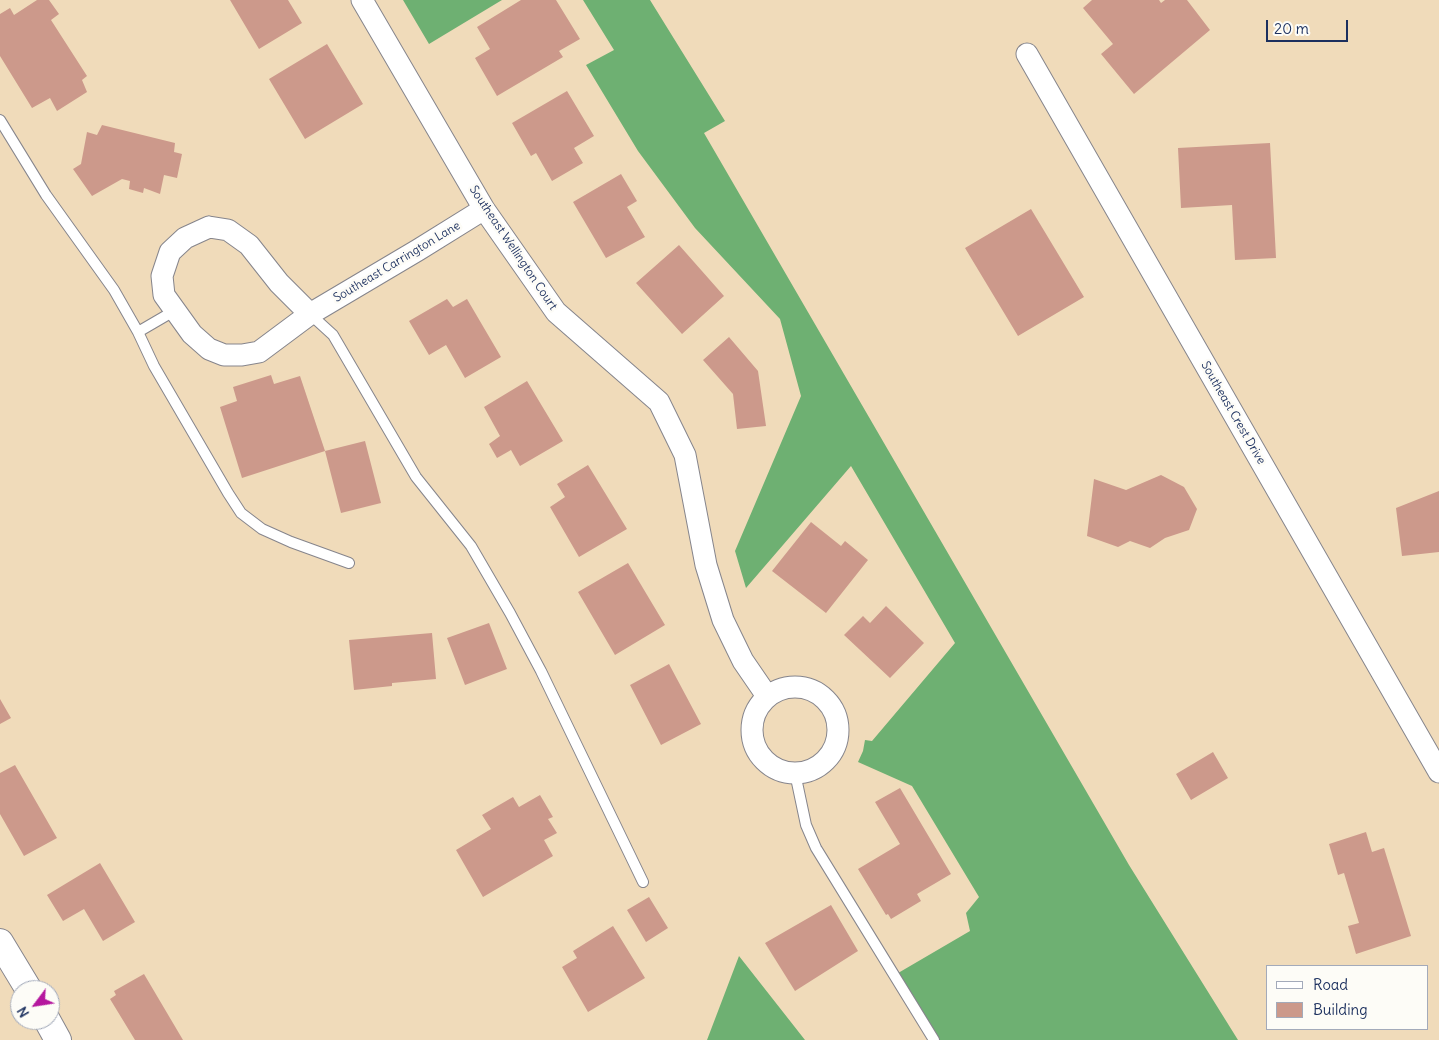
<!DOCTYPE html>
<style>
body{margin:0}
#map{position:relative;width:1439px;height:1040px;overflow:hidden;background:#f0dbba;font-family:Delius,sans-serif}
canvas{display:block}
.legend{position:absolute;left:1266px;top:965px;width:162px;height:65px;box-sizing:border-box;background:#fdfcf7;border:1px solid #a3aaba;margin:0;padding:6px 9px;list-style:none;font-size:15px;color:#1b2f5e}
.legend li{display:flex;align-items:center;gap:10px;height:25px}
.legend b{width:25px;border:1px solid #a3aaba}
.north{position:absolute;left:10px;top:980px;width:50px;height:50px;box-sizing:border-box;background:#fdfcf7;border:1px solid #a3aaba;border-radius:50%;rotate:239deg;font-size:14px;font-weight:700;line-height:20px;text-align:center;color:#1b2f5e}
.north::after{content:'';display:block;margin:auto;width:18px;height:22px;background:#b5179e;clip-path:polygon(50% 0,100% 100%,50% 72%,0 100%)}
.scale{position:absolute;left:1266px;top:20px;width:82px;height:22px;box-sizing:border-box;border:2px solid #1b2f5e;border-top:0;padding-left:6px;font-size:15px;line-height:18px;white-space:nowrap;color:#1b2f5e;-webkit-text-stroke:4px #fdfcf7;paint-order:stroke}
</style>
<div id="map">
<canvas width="1439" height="1040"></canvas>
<ul class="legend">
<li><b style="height:6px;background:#fff"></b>Road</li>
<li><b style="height:14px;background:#cc998b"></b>Building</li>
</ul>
<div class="north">N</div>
<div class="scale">20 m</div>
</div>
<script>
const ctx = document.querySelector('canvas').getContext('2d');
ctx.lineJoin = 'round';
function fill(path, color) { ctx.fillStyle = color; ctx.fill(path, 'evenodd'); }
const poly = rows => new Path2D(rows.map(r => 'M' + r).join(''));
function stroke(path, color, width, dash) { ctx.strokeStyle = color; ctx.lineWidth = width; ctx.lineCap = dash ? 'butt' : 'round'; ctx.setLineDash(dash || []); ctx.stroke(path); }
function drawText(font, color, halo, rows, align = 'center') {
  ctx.font = font + ' Delius,sans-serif'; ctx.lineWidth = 5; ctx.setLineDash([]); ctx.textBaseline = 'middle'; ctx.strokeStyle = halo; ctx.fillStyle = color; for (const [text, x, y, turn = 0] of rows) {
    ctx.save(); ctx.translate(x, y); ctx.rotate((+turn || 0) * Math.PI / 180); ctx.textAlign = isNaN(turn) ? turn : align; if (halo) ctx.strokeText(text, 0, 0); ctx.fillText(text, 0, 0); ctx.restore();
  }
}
const forest = poly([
 [403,0,502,0,429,44],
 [583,0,650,0,725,121,704,133,1129,865,1238,1040,936,1040,893,976,970,931,966,913,979,897,912,786,858,762,863,751,865,740,872,741,955,643,851,466,746,588,735,551,801,396,780,319,695,228,638,151,586,65,614,50],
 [739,956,805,1040,707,1040]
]);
const building = poly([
 [37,0,49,0,59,14,51,20,87,76,82,80,87,92,57,111,50,98,32,108,0,56,0,14,10,8,14,15],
 [230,0,288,0,302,23,259,49],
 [521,0,556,0,580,39,559,51,563,57,497,96,475,58,490,49,477,27],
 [1092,0,1159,0,1161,3,1165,0,1187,0,1210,30,1134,94,1101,54,1113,44,1083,8],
 [327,44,363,104,305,139,269,79],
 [567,91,594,136,574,148,583,163,552,181,536,153,531,156,512,123],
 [102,125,175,143,174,152,182,154,177,178,164,175,160,194,144,188,143,193,129,189,130,181,122,179,92,196,73,169,81,164,87,132,97,135],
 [1270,143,1276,258,1235,260,1232,205,1181,208,1178,148],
 [621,174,637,201,627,207,645,237,606,258,573,202],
 [1031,209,1084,297,1018,336,965,248],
 [679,245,724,296,682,334,636,283],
 [447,299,453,307,467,299,501,357,465,378,446,345,429,355,409,321],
 [729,337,758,371,766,426,737,429,733,394,703,360],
 [271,375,274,384,300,376,325,451,242,478,220,407,237,401,233,387],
 [527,381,563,441,520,466,511,450,497,458,489,444,500,436,484,407],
 [365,441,381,503,341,513,325,451],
 [588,465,627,529,579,557,550,507,565,497,557,484],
 [1161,475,1184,487,1197,509,1189,530,1165,538,1150,548,1130,541,1118,547,1087,536,1094,479,1126,490],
 [1439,491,1439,552,1402,556,1396,508],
 [811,522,841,546,845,541,868,560,826,613,772,571],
 [628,563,665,625,615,655,578,592],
 [886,606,924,643,890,678,844,635,863,616,870,623],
 [489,623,507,669,465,685,447,638],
 [432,633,436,679,392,683,392,686,354,690,349,640],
 [669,664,701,724,661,745,630,685],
 [0,699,11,718,0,724],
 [1213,752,1228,778,1191,800,1176,774],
 [15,765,57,838,24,856,0,814,0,773],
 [900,788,951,874,917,894,921,901,891,919,888,914,886,915,858,869,900,844,875,802],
 [540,795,553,817,548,819,557,833,544,840,553,856,483,897,456,850,491,829,482,815,513,797,519,807],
 [1366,832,1372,852,1384,848,1411,936,1356,954,1348,926,1359,923,1344,873,1338,875,1329,844],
 [100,863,135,922,103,941,84,909,63,921,47,895],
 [649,897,668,928,646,942,627,910],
 [831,905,858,951,795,991,765,943],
 [613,926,645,978,588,1012,562,967,577,958,573,951],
 [144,974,183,1040,135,1040,110,999,116,995,114,991]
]);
const service = poly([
 [0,120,46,195,114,290,138,332],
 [174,311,138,332,154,366,228,493,241,513,262,529,291,542,349,563],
 [310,314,333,335,416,477,471,546,510,613,541,671,643,882],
 [795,773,806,825,816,848,934,1040]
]);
const minor = poly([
 [362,0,484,209,556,312,659,402,685,455,706,565,723,620,743,661,767,696],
 [1027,54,1439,772],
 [209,227,228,230,249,245,279,283,310,314,259,352,242,355,224,355,209,349,192,334,164,295,162,276,170,252,185,238,209,227],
 [310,314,418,250,484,209],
 '752 730a43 43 0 1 1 86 0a43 43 0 1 1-86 0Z'
]);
const tertiary = poly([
 [0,942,29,990],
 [47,1020,58,1040]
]);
const streetNames = [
 ["Southeast Wellington Court",513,248,56],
 ["Southeast Carrington Lane",397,262,-31],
 ["Southeast Crest Drive",1233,413,60]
];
fill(forest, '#6eb072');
fill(building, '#cc998b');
stroke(service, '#86858c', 12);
stroke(minor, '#86858c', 23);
stroke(tertiary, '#86858c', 28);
stroke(service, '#fff', 10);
stroke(minor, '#fff', 21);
stroke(tertiary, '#fff', 26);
drawText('12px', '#1b2f5e', '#fdfcf7', streetNames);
</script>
